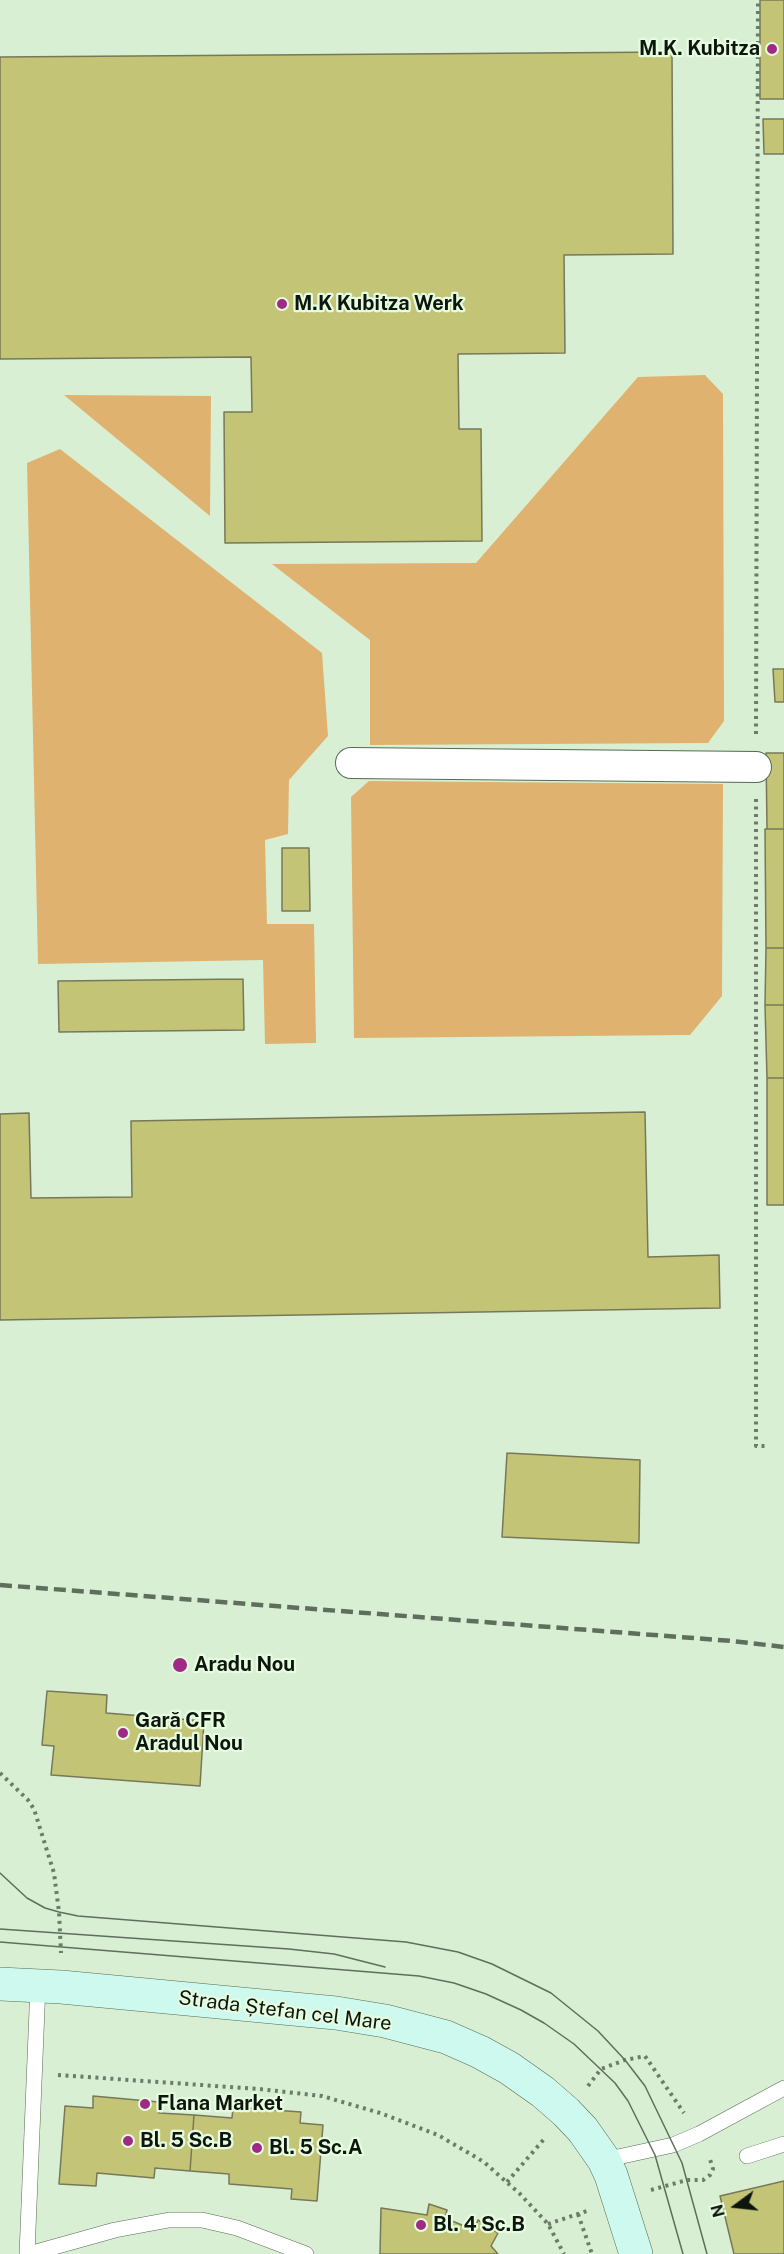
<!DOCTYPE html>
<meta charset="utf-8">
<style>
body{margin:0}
#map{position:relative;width:784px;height:2254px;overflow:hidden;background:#d8efd3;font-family:"Public Sans",sans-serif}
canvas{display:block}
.north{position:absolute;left:706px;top:2176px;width:60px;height:60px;-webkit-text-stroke:4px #e5fce0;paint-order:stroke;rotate:255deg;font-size:16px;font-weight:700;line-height:24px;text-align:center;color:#0d150c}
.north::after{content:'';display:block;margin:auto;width:21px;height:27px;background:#0d150c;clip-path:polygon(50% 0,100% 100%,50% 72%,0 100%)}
</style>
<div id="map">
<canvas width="784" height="2254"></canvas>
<div class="north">N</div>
</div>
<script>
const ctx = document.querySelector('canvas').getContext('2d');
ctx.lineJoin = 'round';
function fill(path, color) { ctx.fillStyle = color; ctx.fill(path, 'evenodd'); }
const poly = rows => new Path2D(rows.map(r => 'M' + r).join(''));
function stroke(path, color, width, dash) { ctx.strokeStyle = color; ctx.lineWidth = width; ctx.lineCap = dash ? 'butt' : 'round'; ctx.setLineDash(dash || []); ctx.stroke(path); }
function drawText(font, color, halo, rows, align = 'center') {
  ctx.font = font + ' "Public Sans",sans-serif'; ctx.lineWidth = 4.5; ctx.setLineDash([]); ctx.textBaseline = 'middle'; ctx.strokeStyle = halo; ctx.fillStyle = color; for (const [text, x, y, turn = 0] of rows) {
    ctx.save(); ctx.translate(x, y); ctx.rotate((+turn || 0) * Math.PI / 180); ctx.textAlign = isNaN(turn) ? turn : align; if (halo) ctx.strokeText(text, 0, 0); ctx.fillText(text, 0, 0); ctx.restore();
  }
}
const green = poly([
 [705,375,723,394,724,721,708,743,370,745,370,640,272,564,476,563,638,377],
 [64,395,211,396,210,516],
 [60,449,322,653,328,736,289,780,288,834,265,840,267,924,314,924,316,1043,265,1044,263,960,38,964,27,463],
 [369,781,723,784,722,996,690,1035,354,1038,351,797]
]);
const building = poly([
 [760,0,784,0,784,99,760,99,760,0],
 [672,52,673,254,564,255,565,353,458,354,459,429,481,429,482,541,225,543,224,412,252,412,251,357,0,359,0,57,672,52],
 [763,119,784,119,784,154,764,154,763,119],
 [773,669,784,669,784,702,775,702,773,669],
 [766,753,784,753,784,829,767,829,766,753],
 [765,829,784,829,784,948,766,948,765,829],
 [282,848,309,848,310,911,282,911,282,848],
 [766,948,784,948,784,1005,765,1005,766,948],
 [243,979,244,1030,59,1032,58,981,243,979],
 [765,1005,784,1005,784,1078,767,1078,765,1005],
 [767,1078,784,1078,784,1205,767,1205,767,1078],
 [645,1112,648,1257,719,1255,720,1308,0,1320,0,1114,29,1113,31,1198,132,1197,131,1121,645,1112],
 [507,1453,640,1460,639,1543,502,1537,507,1453],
 [47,1691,107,1695,106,1713,204,1721,200,1786,51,1775,54,1746,42,1745,47,1691],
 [93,2096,159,2102,159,2113,194,2115,190,2171,155,2168,154,2178,97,2173,96,2186,59,2184,65,2106,93,2108,93,2096],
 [233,2107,301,2112,300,2123,323,2125,317,2201,291,2199,292,2189,229,2184,229,2174,190,2171,194,2115,232,2118,233,2107],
 [784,2181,784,2254,734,2254,720,2196,784,2181],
 [429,2204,447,2210,445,2218,474,2230,478,2220,498,2233,491,2246,498,2254,380,2254,381,2208,427,2215,429,2204]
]);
const path = poly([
 [756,734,758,0],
 [756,799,756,1446,768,1446],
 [0,1773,28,1800,34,1809,54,1873,59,1912,61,1953],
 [58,2075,259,2089,322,2096,380,2113,438,2135,484,2162,520,2194,548,2224,564,2254],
 [588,2086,601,2069,625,2060,645,2056,684,2113],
 [507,2182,545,2138],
 [651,2190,687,2180,703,2180,710,2175,713,2169,709,2156],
 [578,2214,592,2254],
 [548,2224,587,2211]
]);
const lane = poly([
 [747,2156,784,2144],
 [604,2160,673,2145,699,2134,784,2088],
 [27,2254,38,1985],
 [29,2254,115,2230,169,2220,202,2220,237,2228,306,2254]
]);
const street = poly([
 [351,763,756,767]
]);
const secondary = poly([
 [0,1984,61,1987,336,2013,385,2021,446,2037,480,2052,509,2068,543,2092,566,2112,583,2130,604,2160,611,2175,636,2254]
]);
const tram = poly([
 [0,1873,27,1898,45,1908,59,1912,78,1916,406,1942,458,1952,492,1964,551,1993,598,2031,625,2060,645,2086,682,2163,707,2254],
 [0,1929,289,1949,334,1954,385,1967],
 [0,1942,419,1976,454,1983,486,1994,521,2010,544,2023,574,2044,615,2083,628,2101,655,2155,683,2254]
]);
const rail = poly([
 [0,1585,732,1641,784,1647]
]);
const markers = [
 [772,49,6,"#9f2a85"],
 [282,304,6,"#9f2a85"],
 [180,1665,8,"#9f2a85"],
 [123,1733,6,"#9f2a85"],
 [145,2104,6,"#9f2a85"],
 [128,2141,6,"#9f2a85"],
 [257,2148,6,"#9f2a85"],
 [421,2225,6,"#9f2a85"]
];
const poiNames = [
 ["M.K. Kubitza",760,49,"right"],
 ["M.K Kubitza Werk",294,304],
 ["Aradu Nou",194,1665],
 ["Gară CFR",135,1721],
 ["Aradul Nou",135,1744],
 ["Flana Market",157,2104],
 ["Bl. 5 Sc.B",140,2141],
 ["Bl. 5 Sc.A",269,2148],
 ["Bl. 4 Sc.B",433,2225]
];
const streetNames = [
 ["Strada Ștefan cel Mare",285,2011,7]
];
fill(green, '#e0b270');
fill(building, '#c4c476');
stroke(building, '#777859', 1.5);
stroke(lane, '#576b54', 16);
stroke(street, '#576b54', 32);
stroke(secondary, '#576b54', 34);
stroke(path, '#6d7c6a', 4, [3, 4.5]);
stroke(lane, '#fff', 15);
stroke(street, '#fff', 30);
stroke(secondary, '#cef9ee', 33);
stroke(tram, '#606e5d', 1.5);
stroke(rail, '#606e5d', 4.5, [12, 6]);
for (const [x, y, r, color] of markers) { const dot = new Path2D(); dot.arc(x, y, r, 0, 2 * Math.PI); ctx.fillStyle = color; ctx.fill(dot); stroke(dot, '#e5fce0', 2); }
drawText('bold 20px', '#0d150c', '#e5fce0', poiNames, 'left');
drawText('20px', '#0d150c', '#e5fce0', streetNames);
</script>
